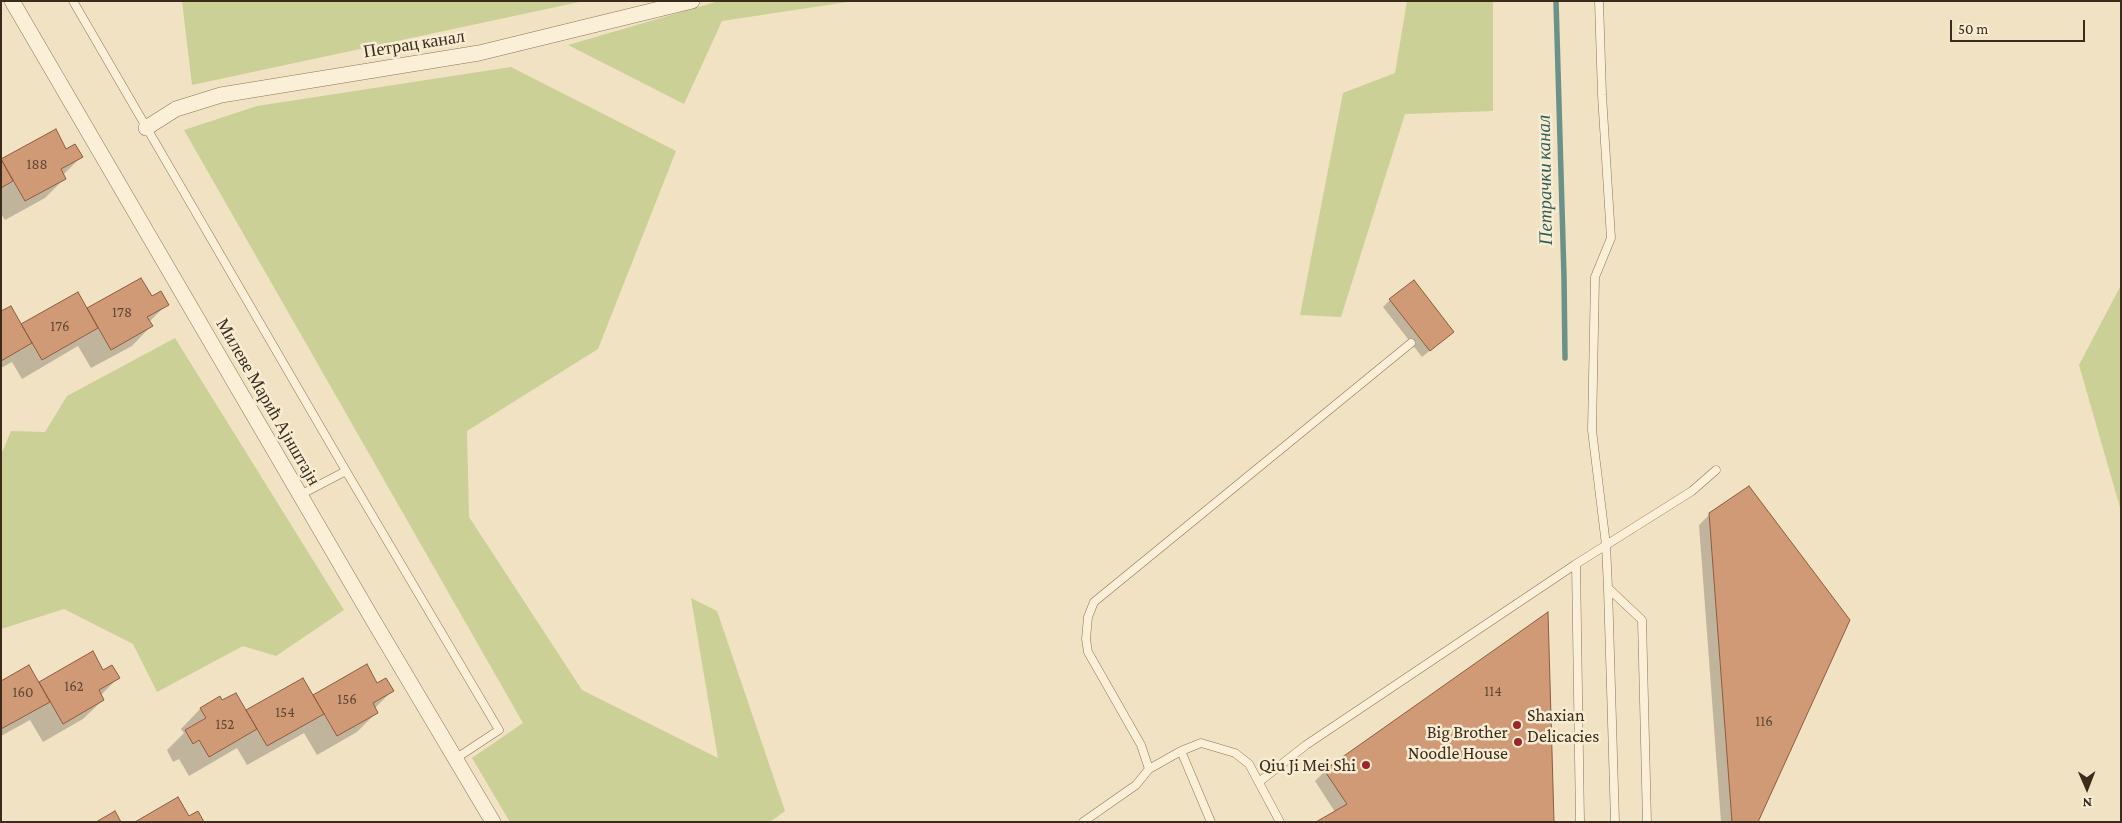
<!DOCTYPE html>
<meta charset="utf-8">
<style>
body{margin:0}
#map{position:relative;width:2122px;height:823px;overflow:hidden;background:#f1e2c3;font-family:"Crimson Pro",serif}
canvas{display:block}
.frame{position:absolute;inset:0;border:2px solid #3b2b1d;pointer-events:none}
.north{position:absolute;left:2062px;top:763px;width:50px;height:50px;-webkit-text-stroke:4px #f8ecd3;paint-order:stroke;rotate:179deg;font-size:14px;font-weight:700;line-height:20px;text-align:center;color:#3b2b1d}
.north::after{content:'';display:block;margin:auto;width:18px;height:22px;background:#3b2b1d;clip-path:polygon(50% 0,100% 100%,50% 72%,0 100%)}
.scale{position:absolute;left:1950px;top:20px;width:135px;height:22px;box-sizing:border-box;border:2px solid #3b2b1d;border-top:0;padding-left:6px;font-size:15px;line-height:18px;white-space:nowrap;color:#3b2b1d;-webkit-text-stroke:4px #f8ecd3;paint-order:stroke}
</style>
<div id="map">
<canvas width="2122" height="823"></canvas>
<div class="frame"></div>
<div class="north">N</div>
<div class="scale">50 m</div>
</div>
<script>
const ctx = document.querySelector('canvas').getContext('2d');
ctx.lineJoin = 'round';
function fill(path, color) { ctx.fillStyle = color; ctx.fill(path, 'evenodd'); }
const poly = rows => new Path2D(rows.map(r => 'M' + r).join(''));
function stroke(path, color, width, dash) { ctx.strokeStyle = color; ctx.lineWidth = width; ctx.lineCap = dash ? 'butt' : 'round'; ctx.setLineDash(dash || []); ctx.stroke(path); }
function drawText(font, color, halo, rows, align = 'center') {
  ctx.font = font + ' "Crimson Pro",serif'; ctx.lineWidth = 5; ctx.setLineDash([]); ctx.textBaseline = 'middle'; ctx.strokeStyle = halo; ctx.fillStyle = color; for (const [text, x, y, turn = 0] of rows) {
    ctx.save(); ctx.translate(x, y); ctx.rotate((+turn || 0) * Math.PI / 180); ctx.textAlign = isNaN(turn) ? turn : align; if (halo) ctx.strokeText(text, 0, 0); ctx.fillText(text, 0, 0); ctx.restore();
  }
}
const green = poly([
 [182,1,584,1,192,85],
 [719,1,854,1,722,21,684,104,568,45],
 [1407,1,1493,1,1493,111,1405,114,1341,317,1300,315,1343,93,1395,73],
 [511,67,676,151,598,349,467,431,469,517,582,690,718,758,691,598,717,611,785,811,770,822,510,822,472,758,523,723,184,130,257,106],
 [2121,285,2121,511,2079,365],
 [175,338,344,610,276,656,243,646,157,692,133,644,64,609,1,629,1,455,11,431,45,432,67,396]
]);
const shadow = poly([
 [55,131,66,150,81,157,63,175,65,178,45,198,5,220,1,214,1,161],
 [141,279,152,298,167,304,149,322,151,326,132,346,91,368,78,346,22,379,12,362,1,368,1,313,21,326,87,310],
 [1390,300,1453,332,1422,357,1383,307],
 [1710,514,1756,822,1721,822,1699,525],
 [92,653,103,672,118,678,100,696,103,700,83,719,43,742,30,720,1,736,1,683,38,684],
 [366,666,377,685,392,691,374,709,377,712,357,732,317,755,304,733,247,765,237,748,189,776,179,759,173,762,167,750,184,733,181,729,200,709,220,698,222,702,246,712,303,680,312,697],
 [1325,771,1552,822,1335,812,1315,781]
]);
const stream = poly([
 [1556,1,1564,277,1565,358]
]);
const building = poly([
 [56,129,66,149,75,144,83,157,61,169,66,179,25,201,1,159,56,129],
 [1,159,13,181,1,188,1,159],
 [141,278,152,296,161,291,169,305,147,317,153,326,111,350,87,308,141,278],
 [1414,280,1454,332,1430,351,1389,299,1414,280],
 [78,292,98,328,42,360,21,324,78,292],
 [11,306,32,343,1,361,1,311,11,306],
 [1749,486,1850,620,1758,822,1732,822,1709,513,1749,486],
 [1548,612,1554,822,1316,822,1347,804,1324,770,1548,612],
 [93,651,103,670,112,665,120,678,99,690,104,700,63,724,39,682,93,651],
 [367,664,377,683,386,678,394,691,373,703,378,713,337,736,313,695,367,664],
 [29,665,50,702,1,729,1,681,29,665],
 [303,678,324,714,267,746,246,710,303,678],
 [236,693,257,729,209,757,199,740,193,744,185,730,206,718,200,708,220,696,222,700,236,693],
 [178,797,189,816,198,811,204,822,135,822,178,797],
 [115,811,121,822,96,822,115,811]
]);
const lane = poly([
 [73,1,346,471,499,730,455,759],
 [1599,1,1602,95,1611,238,1595,277,1592,430,1606,545,1608,588,1642,620,1647,822],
 [300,495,346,471],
 [1576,564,1580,822],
 [1608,588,1615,822],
 [1181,751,1211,822],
 [1149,769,1181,751,1201,743,1235,753,1249,764,1280,822],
 [1259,782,1306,745,1576,564,1692,491,1716,470],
 [1083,822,1136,785,1149,769,1141,745,1088,652,1086,639,1088,617,1094,602,1411,343]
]);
const street = poly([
 [12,1,373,620,493,822],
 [146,128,176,109,221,95,479,53,692,1]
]);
const markers = [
 [1517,725,5,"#9f2529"],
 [1518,742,5,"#9f2529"],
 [1366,765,5,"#9f2529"]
];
const numberNames = [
 ["188",37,164],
 ["178",122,312],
 ["176",60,326],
 ["162",74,686],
 ["114",1493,691],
 ["160",23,692],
 ["156",347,699],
 ["154",285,712],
 ["116",1764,721],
 ["152",225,724]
];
const streetNames = [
 ["Петрац канал",414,44,-9],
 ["Милеве Марић Ајнштајн",268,402,60]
];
const poiNames = [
 ["Shaxian",1527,715,"left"],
 ["Delicacies",1527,736,"left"],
 ["Big Brother",1508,732],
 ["Noodle House",1508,753],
 ["Qiu Ji Mei Shi",1356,765]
];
const waterNames = [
 ["Петрачки канал",1545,180,-91]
];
fill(green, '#cad096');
fill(shadow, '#0003');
stroke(stream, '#6b9288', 5.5);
fill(building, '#d19a77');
stroke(building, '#8d5b3d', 1);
stroke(lane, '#8c7358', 9);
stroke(street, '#8c7358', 16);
stroke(lane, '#fbefd7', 8);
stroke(street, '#fbefd7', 15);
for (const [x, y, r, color] of markers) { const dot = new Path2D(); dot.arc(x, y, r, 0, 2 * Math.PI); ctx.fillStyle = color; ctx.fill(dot); stroke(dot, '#f8ecd3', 2); }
drawText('15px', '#604734', null, numberNames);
drawText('18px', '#3b2b1d', '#f8ecd3', streetNames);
drawText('18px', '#3b2b1d', '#f8ecd3', poiNames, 'right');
drawText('italic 19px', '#2c5c58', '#f8ecd3', waterNames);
</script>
